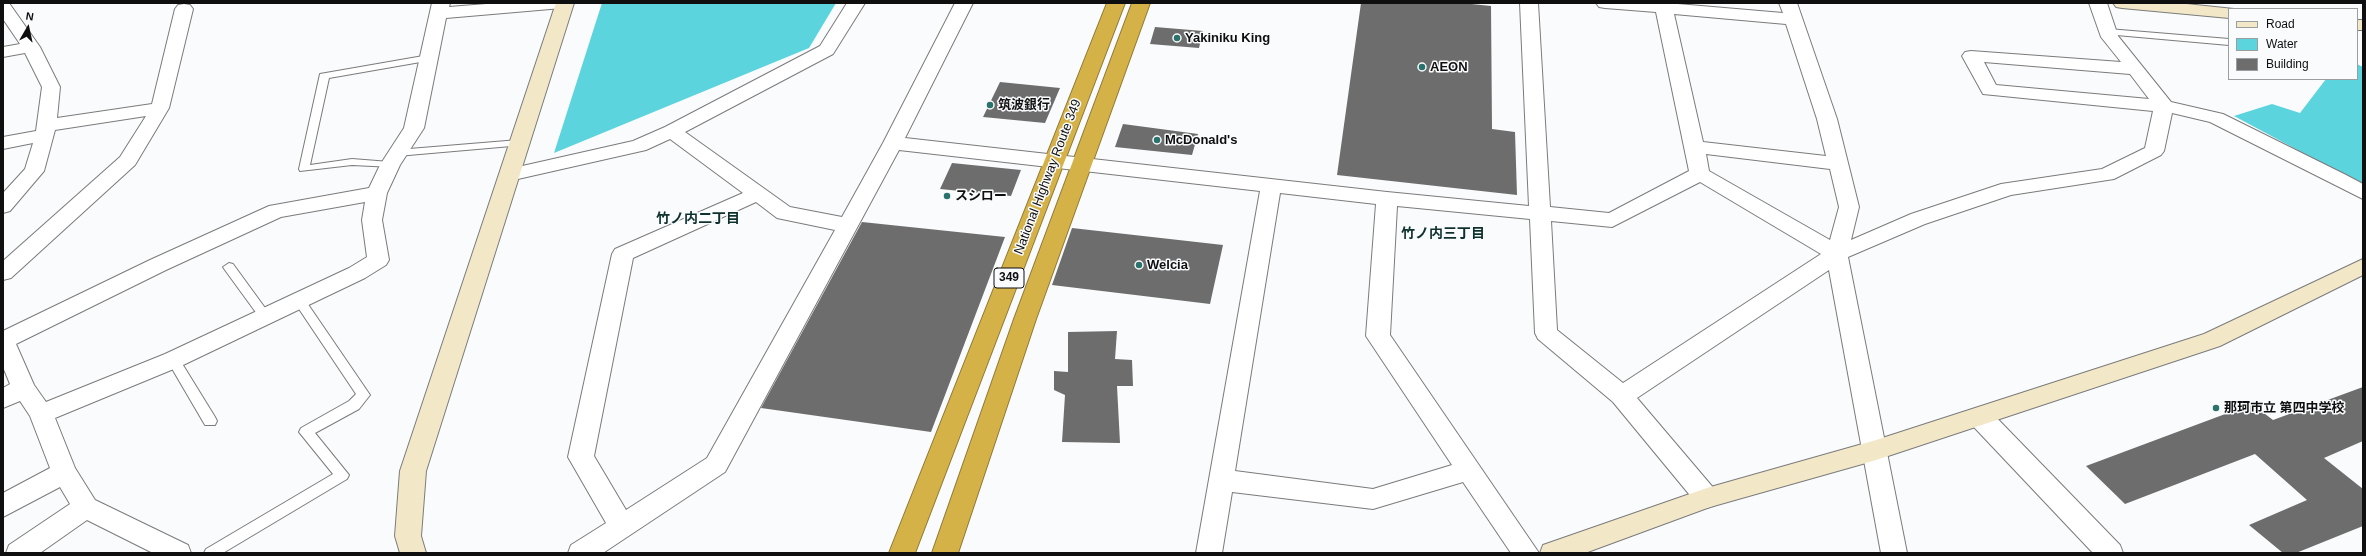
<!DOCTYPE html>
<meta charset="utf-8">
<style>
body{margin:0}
#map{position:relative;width:2366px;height:556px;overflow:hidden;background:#fafbfc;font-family:Helvetica,sans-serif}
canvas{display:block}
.frame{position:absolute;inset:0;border:4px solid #0f0f10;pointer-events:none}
.legend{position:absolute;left:2228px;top:8px;width:130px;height:72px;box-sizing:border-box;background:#fafbfc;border:1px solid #9c9d9e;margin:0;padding:5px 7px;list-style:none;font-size:12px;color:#0f0f10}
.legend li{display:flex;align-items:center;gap:8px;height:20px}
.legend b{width:20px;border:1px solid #9c9d9e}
.north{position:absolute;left:8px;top:8px;width:40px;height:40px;-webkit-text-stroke:3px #fafbfc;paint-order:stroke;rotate:9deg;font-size:11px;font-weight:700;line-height:16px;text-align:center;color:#0f0f10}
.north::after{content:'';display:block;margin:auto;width:14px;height:18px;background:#0f0f10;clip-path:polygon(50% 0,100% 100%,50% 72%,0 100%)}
</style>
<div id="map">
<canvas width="2366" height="556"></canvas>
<div class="frame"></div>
<ul class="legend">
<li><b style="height:5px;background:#f2e8c8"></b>Road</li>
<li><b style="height:11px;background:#5bd4dd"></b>Water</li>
<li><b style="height:11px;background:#6d6d6e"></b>Building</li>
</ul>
<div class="north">N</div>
</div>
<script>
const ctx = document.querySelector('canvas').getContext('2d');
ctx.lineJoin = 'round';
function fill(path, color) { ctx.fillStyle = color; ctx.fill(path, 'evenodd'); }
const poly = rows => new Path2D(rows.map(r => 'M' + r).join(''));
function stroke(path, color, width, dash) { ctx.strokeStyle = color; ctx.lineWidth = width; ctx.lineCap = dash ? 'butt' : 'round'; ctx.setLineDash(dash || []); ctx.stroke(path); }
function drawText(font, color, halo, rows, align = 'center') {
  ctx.font = font + ' Helvetica,"Noto Sans JP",sans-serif'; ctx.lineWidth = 3; ctx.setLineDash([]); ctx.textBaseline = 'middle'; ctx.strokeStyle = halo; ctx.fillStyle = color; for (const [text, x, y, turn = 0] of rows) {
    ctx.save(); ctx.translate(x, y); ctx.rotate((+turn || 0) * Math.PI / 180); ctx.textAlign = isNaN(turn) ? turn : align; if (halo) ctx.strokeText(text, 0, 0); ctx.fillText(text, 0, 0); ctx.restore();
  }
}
const water = poly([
 [602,3,836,3,809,48,554,153],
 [2357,64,2363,67,2363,185,2234,116,2272,104,2300,113,2326,79,2357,79]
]);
const building = poly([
 [1361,3,1462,3,1491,6,1492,129,1515,132,1517,195,1337,175],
 [1155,27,1203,31,1199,48,1150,44],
 [1000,82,1060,88,1045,123,983,117],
 [1123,124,1198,134,1192,155,1115,147],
 [952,163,1021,170,1011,196,940,189],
 [862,222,1005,237,931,432,761,408],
 [1072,228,1223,245,1210,304,1052,285],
 [1117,331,1115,359,1132,360,1133,386,1117,386,1120,443,1062,442,1065,395,1054,390,1054,371,1068,372,1068,332],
 [2363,387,2363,441,2324,458,2363,489,2363,526,2296,553,2283,553,2249,525,2307,500,2255,454,2125,504,2086,466,2252,404,2273,420]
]);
const lane = poly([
 [2108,29,2229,39,2229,45,2105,34,2103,32,2108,29],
 [429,55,434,58,432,60,329,78,310,165,352,159,390,162,395,165,394,167,352,165,300,171,299,169,320,74,429,55],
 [519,140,523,141,524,143,523,145,397,156,392,153,397,150,519,140],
 [229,263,233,264,268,312,270,315,268,318,260,318,225,270,223,267,229,263],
 [299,296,303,297,370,395,359,409,315,433,349,475,347,479,223,553,204,553,206,549,333,474,299,432,301,428,349,401,356,394,293,300,299,296],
 [173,355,178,357,215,417,217,421,215,425,205,425,167,360,168,357,173,355]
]);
const street = poly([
 [3,3,9,3,40,47,60,87,57,118,152,104,175,9,178,5,184,4,190,5,193,9,169,108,135,165,11,278,3,280,3,261,120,157,146,116,55,130,44,171,10,211,3,213,3,193,25,169,33,143,3,149,3,137,36,131,42,87,25,53,3,57,3,47,20,44,3,19,3,3],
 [432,3,450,3,449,7,499,3,571,3,568,7,562,8,446,18,424,128,400,165,387,193,382,220,389,260,386,265,365,278,181,366,55,418,75,468,95,500,188,545,191,553,153,553,87,520,40,553,6,553,9,545,70,504,60,487,3,517,3,493,50,468,30,416,20,401,3,408,3,388,10,384,3,367,3,331,150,260,269,206,369,188,380,165,404,128,432,3],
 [365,202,362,220,367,257,349,268,165,354,46,402,34,385,16,344,166,270,281,217,365,202],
 [847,3,865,3,833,54,685,132,790,207,842,217,883,143,955,3,973,3,905,138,1387,192,1529,206,1520,3,1538,3,1550,207,1609,213,1689,171,1656,12,1605,8,1599,7,1596,3,1666,3,1783,13,1779,3,1797,3,1837,119,1859,207,1851,240,1911,214,2001,184,2102,169,2145,148,2153,111,1983,94,1962,56,1965,52,1971,51,2121,62,2101,37,2089,3,2107,3,2118,36,2171,102,2223,114,2346,175,2363,184,2363,199,2210,122,2172,113,2164,151,2161,155,2114,179,2011,195,1925,224,1848,257,1907,553,1881,553,1829,270,1637,398,1716,491,1720,498,1716,505,1707,508,1698,505,1613,402,1538,339,1535,333,1530,219,1397,206,1390,335,1539,553,1511,553,1463,482,1373,509,1232,492,1222,553,1196,553,1260,191,899,150,725,472,603,553,568,553,571,545,606,523,568,457,612,254,615,249,743,193,670,139,646,150,509,181,502,179,499,175,502,171,509,169,633,141,665,127,820,46,847,3],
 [1674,14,1786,24,1817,119,1826,156,1703,142,1674,14],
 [1984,62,2130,74,2149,99,1996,85,1984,62],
 [1706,154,1830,169,1839,207,1830,240,1709,171,1706,154],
 [1700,182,1821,254,1623,383,1557,330,1551,221,1612,227,1700,182],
 [1280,193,1376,204,1366,336,1452,465,1373,489,1235,471,1280,193],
 [756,202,777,218,835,230,707,458,626,510,594,456,633,258,756,202],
 [1980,408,1989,410,2120,545,2123,553,2093,553,1971,424,1968,417,1971,410,1980,408]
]);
const secondary = poly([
 [556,3,574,3,426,471,421,536,426,553,400,553,395,536,400,471,556,3],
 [2113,3,2177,3,2234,9,2229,9,2229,18,2122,8,2116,7,2113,3],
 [2357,20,2363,20,2363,30,2357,30,2357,20],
 [2363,259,2363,275,2220,346,1873,461,1710,507,1585,553,1540,553,1543,545,1707,488,1873,441,2204,334,2363,259]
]);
const highway = poly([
 [1107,3,1125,3,915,553,889,553,1107,3],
 [1132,3,1150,3,1036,319,958,553,932,553,1014,319,1132,3]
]);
const markers = [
 [1177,38,4,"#2a726c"],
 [1422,67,4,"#2a726c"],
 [990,105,4,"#2a726c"],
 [1157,140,4,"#2a726c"],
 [947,196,4,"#2a726c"],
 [1139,265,4,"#2a726c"],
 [2216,408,4,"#2a726c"]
];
const shields = [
 [1009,278,30]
];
const shieldNames = [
 ["349",1009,278]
];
const poiNames = [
 ["Yakiniku King",1185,38],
 ["AEON",1430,67],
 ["筑波銀行",998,105],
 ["McDonald's",1165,140],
 ["スシロー",955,196],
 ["Welcia",1147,265],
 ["那珂市立 第四中学校",2224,408]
];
const streetNames = [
 ["National Highway Route 349",1048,177,-69]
];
const neighbourhoodNames = [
 ["竹ノ内二丁目",698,219],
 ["竹ノ内三丁目",1443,234]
];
fill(water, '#5bd4dd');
fill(building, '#6d6d6e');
stroke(lane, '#7b7b7c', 2);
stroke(street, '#7b7b7c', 2);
stroke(secondary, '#7b7b7c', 2);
stroke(highway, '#907934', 2);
fill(lane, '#fff');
fill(street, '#fff');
fill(secondary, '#f2e8c8');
fill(highway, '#d5b248');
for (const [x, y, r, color] of markers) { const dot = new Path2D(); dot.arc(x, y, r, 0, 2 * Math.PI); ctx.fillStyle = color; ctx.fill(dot); stroke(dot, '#fafbfc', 1.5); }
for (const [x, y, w] of shields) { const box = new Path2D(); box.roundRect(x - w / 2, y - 10, w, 20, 3); ctx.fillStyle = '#fafbfc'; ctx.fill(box); stroke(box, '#0f0f10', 1); }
drawText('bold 12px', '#0f0f10', null, shieldNames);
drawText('bold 13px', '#0f0f10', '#fafbfc', poiNames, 'left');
drawText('13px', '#0f0f10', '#fafbfc', streetNames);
drawText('bold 14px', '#0e312e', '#fafbfc', neighbourhoodNames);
</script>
